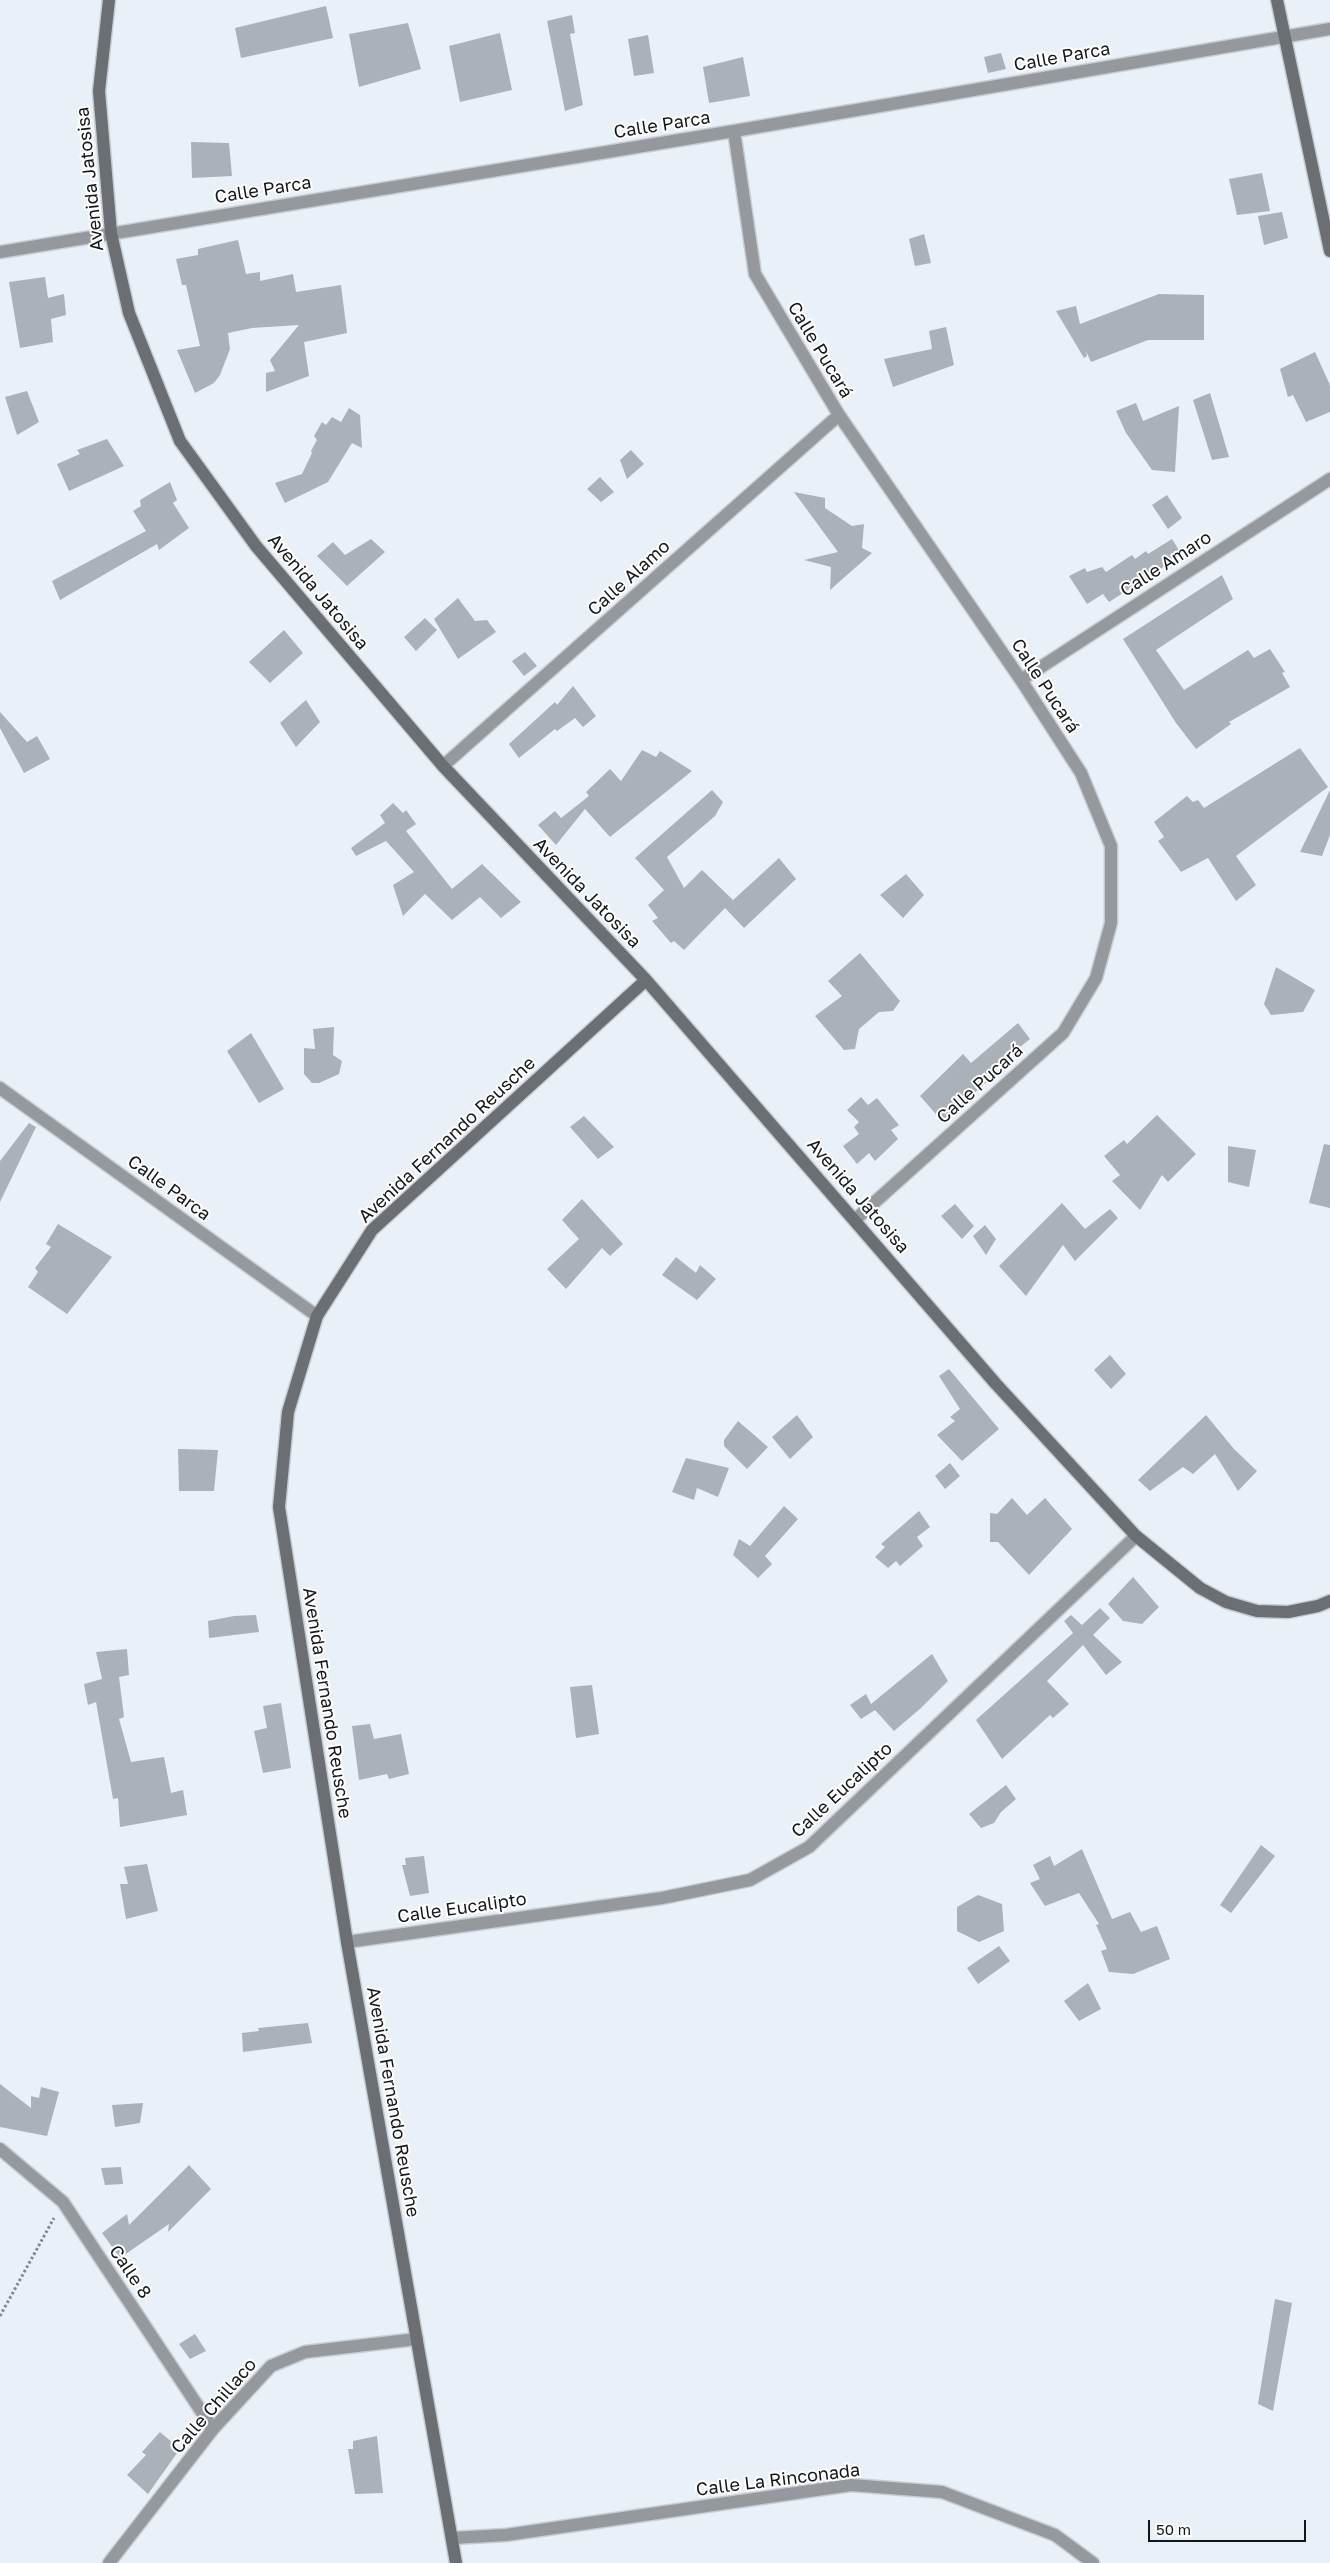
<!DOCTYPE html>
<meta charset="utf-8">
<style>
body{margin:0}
#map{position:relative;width:1330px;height:2563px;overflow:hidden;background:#e9f0f8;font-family:"Golos Text",sans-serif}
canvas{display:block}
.scale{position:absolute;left:1148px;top:2520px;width:158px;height:22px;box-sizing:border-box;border:2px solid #14171a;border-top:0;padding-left:6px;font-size:15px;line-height:18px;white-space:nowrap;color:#14171a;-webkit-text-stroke:4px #fff;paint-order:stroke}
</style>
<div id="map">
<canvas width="1330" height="2563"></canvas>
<div class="scale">50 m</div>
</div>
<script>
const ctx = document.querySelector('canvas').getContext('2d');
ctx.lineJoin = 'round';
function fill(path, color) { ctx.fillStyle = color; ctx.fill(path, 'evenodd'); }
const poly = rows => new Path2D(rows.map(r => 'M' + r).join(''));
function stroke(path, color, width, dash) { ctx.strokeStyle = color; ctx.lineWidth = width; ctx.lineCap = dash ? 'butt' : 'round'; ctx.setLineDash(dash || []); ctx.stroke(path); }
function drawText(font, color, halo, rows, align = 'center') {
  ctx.font = font + ' "Golos Text",sans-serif'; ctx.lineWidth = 4; ctx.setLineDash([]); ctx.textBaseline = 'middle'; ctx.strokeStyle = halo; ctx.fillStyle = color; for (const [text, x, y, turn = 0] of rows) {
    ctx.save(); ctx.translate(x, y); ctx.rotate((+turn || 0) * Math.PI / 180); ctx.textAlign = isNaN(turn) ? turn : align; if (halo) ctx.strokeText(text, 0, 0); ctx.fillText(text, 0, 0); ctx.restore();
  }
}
const building = poly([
 [326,6,333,38,241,58,235,28],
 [572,15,575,33,570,34,583,105,565,111,547,21],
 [408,23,421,69,359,87,349,34],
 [500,33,512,90,460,102,449,46],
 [648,35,654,73,634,76,628,39],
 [1001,53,1006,69,988,73,984,57],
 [743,57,750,96,709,103,703,67],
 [191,142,229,143,232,176,192,178],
 [1262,173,1270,211,1237,215,1229,179],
 [1282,212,1288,238,1264,245,1258,216],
 [924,234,931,263,915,266,909,239],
 [238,240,246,274,260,272,260,281,293,274,296,292,341,285,347,333,304,342,309,376,266,392,266,373,275,371,270,360,299,325,252,328,228,333,230,349,220,375,214,383,195,393,177,350,200,346,186,285,182,285,176,259,198,255,198,249],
 [45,277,48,298,64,294,66,315,51,319,53,342,20,348,9,282],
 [1159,294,1204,295,1204,340,1148,340,1091,362,1086,351,1087,356,1084,358,1056,311,1076,306,1080,324],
 [946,327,954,365,893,387,884,359,932,349,929,331],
 [1315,352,1330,385,1330,412,1306,422,1293,395,1288,397,1280,369],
 [27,391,39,422,17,435,5,397],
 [1210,393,1229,457,1212,460,1193,400],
 [1136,403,1143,421,1179,406,1175,472,1152,470,1126,433,1116,411],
 [349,408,360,415,362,448,352,443,328,482,285,503,275,483,302,474,312,453,311,451,317,440,314,436,322,422,326,425,332,417,341,422],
 [107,439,124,466,69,491,57,464,80,454,77,450],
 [631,450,644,464,627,479,620,460],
 [600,477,614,492,601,502,587,489],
 [170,482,177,500,173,503,189,528,159,550,157,544,60,600,52,581,146,531,133,511,141,506,140,500],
 [794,492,825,498,825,508,852,526,864,524,862,548,872,553,830,590,831,567,804,560,838,552],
 [1167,495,1182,518,1168,529,1152,505],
 [371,539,385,552,347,586,317,556,333,542,345,555],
 [1172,539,1182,555,1109,602,1103,594,1087,604,1069,576,1085,568,1087,572,1102,567,1106,572,1132,555,1135,559,1146,551,1148,554],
 [1222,575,1233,599,1156,650,1184,690,1248,650,1254,658,1270,649,1285,672,1282,673,1290,687,1229,722,1231,724,1196,749,1176,723,1123,639],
 [458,598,475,621,487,620,496,632,458,659,434,619],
 [425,618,437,630,416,651,404,637],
 [284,630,303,653,270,683,249,662],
 [525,652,537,666,524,676,512,661],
 [573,686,596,716,583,727,575,718,557,731,555,729,519,758,509,744,555,702,557,705],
 [306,700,320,722,296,747,280,723],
 [0,712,27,742,37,736,50,759,24,773,0,728],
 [1300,748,1328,787,1236,856,1256,885,1236,901,1208,858,1181,872,1158,841,1164,837,1154,822,1187,796,1193,802,1198,800,1204,808],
 [642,750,656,757,660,751,692,771,610,837,585,809,556,845,538,825,555,811,561,818,589,796,586,792,610,769,621,781],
 [712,790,723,802,715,816,667,857,684,888,702,870,733,900,731,902,779,858,796,879,744,928,725,908,684,950,674,941,671,943,652,921,658,918,648,905,664,890,635,858],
 [1330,790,1330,835,1322,856,1300,852],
 [393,803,403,813,406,810,416,824,406,831,452,889,482,864,521,902,501,918,480,897,452,920,425,894,403,916,393,885,414,872,386,841,356,856,351,848,385,823,380,815],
 [906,874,924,895,903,918,880,895],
 [860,953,900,1001,893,1011,879,1012,859,1029,855,1049,844,1050,815,1016,842,996,828,981],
 [1276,967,1315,990,1303,1012,1271,1015,1264,1004],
 [1018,1023,1030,1039,983,1077,988,1081,942,1121,920,1096,963,1054,971,1063],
 [334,1027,333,1055,342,1061,339,1074,319,1083,312,1083,304,1074,304,1048,315,1049,313,1029],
 [251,1033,284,1089,259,1103,227,1051],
 [861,1097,868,1105,877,1098,899,1125,891,1130,898,1139,875,1161,869,1153,857,1164,843,1146,859,1134,854,1127,859,1122,847,1110],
 [1157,1115,1196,1154,1168,1182,1162,1175,1140,1210,1112,1181,1120,1175,1104,1156,1124,1140,1127,1144],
 [584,1116,614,1147,598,1159,570,1127],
 [29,1123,36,1127,0,1202,0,1161],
 [1324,1144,1330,1145,1330,1208,1309,1203],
 [1228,1146,1256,1150,1249,1187,1228,1182],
 [582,1199,623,1244,610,1256,602,1248,566,1289,547,1269,579,1239,562,1220],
 [1062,1203,1085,1229,1110,1209,1118,1218,1075,1261,1063,1245,1026,1296,999,1266],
 [955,1204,974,1226,962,1239,941,1216],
 [58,1224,112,1257,67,1314,28,1287,38,1272,35,1268,51,1247,46,1244],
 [985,1225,996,1239,986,1255,973,1236],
 [676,1257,696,1273,700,1265,716,1279,697,1300,662,1275],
 [1110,1355,1126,1374,1111,1389,1094,1370],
 [949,1369,999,1429,962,1461,937,1435,955,1421,950,1417,960,1409,939,1376],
 [797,1415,813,1437,790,1459,772,1437],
 [1206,1415,1234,1449,1257,1471,1238,1491,1215,1454,1193,1474,1183,1467,1150,1491,1138,1480],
 [738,1421,768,1447,747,1469,724,1446,724,1440],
 [178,1449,218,1450,214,1491,179,1491],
 [686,1458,729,1468,718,1497,697,1488,694,1500,672,1492],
 [950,1463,960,1476,945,1489,935,1476],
 [1012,1498,1027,1515,1045,1498,1072,1529,1029,1575,998,1542,990,1542,990,1513,997,1514],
 [784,1506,798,1519,765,1556,772,1564,758,1578,733,1555,739,1539,750,1546],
 [919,1511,930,1527,917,1537,923,1546,900,1566,896,1561,888,1568,875,1557,885,1547,881,1544],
 [1133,1577,1159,1607,1142,1624,1123,1621,1108,1604],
 [1100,1608,1110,1618,1093,1635,1122,1662,1106,1675,1083,1645,1047,1681,1069,1704,1053,1718,1050,1715,1002,1759,976,1720,1073,1633,1064,1621,1071,1615,1082,1625],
 [256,1615,259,1632,209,1638,208,1621,234,1616],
 [127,1649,129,1675,119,1677,124,1717,119,1719,131,1762,164,1757,171,1793,183,1790,187,1815,120,1827,118,1798,113,1799,96,1702,88,1705,84,1684,102,1679,96,1652],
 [932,1654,948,1681,921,1708,894,1731,875,1710,861,1719,850,1705,866,1694,871,1704],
 [592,1685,599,1734,576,1738,570,1687],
 [281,1703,291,1768,263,1773,254,1731,267,1728,263,1706],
 [370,1724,374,1739,401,1734,409,1774,389,1779,387,1774,359,1780,352,1726],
 [1006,1785,1016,1799,1001,1812,994,1823,981,1828,969,1814],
 [1261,1845,1275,1856,1231,1913,1220,1905],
 [1082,1849,1112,1919,1130,1912,1141,1932,1157,1926,1170,1959,1133,1974,1109,1972,1101,1951,1107,1949,1096,1925,1099,1924,1079,1893,1045,1906,1030,1883,1040,1879,1033,1865,1050,1856,1054,1866],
 [424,1856,429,1893,410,1896,402,1865,406,1865,405,1858],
 [147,1864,158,1911,126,1919,120,1884,128,1884,124,1867],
 [978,1895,1002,1904,1004,1931,979,1942,957,1931,957,1907],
 [999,1946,1010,1961,978,1984,967,1968],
 [1088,1983,1101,2009,1079,2021,1064,2001],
 [308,2023,312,2043,243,2052,242,2033,259,2031,258,2028],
 [0,2084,31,2108,31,2096,39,2098,41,2087,59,2092,47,2136,0,2127],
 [143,2103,140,2123,115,2127,112,2105],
 [189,2165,211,2189,168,2232,169,2224,120,2258,102,2233,127,2214,129,2225],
 [121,2167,123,2184,105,2185,101,2168],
 [1275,2299,1292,2303,1273,2411,1258,2404],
 [195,2334,206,2351,190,2359,179,2344],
 [160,2432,180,2449,148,2494,127,2475,146,2455,142,2452],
 [377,2436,383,2493,355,2494,348,2449,353,2449,353,2441]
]);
const path = poly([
 [0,2316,54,2218]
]);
const street = poly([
 [734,131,755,274,839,415,1021,680,1081,773,1111,846,1111,923,1096,978,1063,1033,856,1219],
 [0,252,734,131,1330,29],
 [1021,680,1330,479],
 [443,766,839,415],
 [0,1088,317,1316],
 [347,1942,662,1898,750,1880,809,1847,1136,1536],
 [0,2149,63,2202,213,2429],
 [452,2538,506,2535,851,2485,942,2492,1055,2535,1093,2563],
 [109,2563,213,2429,271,2366,305,2352,417,2339]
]);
const secondary = poly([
 [109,0,99,91,111,233,129,313,180,441,256,546,443,766,646,980,996,1384,1136,1536,1200,1588,1226,1602,1257,1611,1288,1612,1318,1606,1330,1601],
 [1277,0,1330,251],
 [456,2563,347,1942,279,1507,288,1412,317,1316,372,1230,646,980]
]);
const streetNames = [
 ["Calle Parca",1062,57,-10],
 ["Calle Parca",662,125,-9],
 ["Avenida Jatosisa",90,179,-96],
 ["Calle Parca",263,190,-9],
 ["Calle Pucará",820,350,59],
 ["Calle Amaro",1166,564,-33],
 ["Calle Alamo",629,578,-42],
 ["Avenida Jatosisa",318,592,50],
 ["Calle Pucará",1045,686,57],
 ["Avenida Jatosisa",587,893,46],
 ["Calle Pucará",980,1084,-42],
 ["Avenida Fernando Reusche",447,1140,-43],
 ["Calle Parca",169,1188,36],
 ["Avenida Jatosisa",858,1196,49],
 ["Avenida Fernando Reusche",327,1703,81],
 ["Calle Eucalipto",842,1790,-43],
 ["Calle Eucalipto",462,1908,-8],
 ["Avenida Fernando Reusche",393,2102,80],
 ["Calle 8",130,2272,56],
 ["Calle Chillaco",214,2406,-49],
 ["Calle La Rinconada",778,2480,-7]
];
fill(building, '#aab1b9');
stroke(street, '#c7cdd4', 15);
stroke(secondary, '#c7cdd4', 15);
stroke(path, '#81868c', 3, [2.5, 2.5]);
stroke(street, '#95989c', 12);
stroke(secondary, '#6b6f74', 12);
drawText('18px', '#14171a', '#fff', streetNames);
</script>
